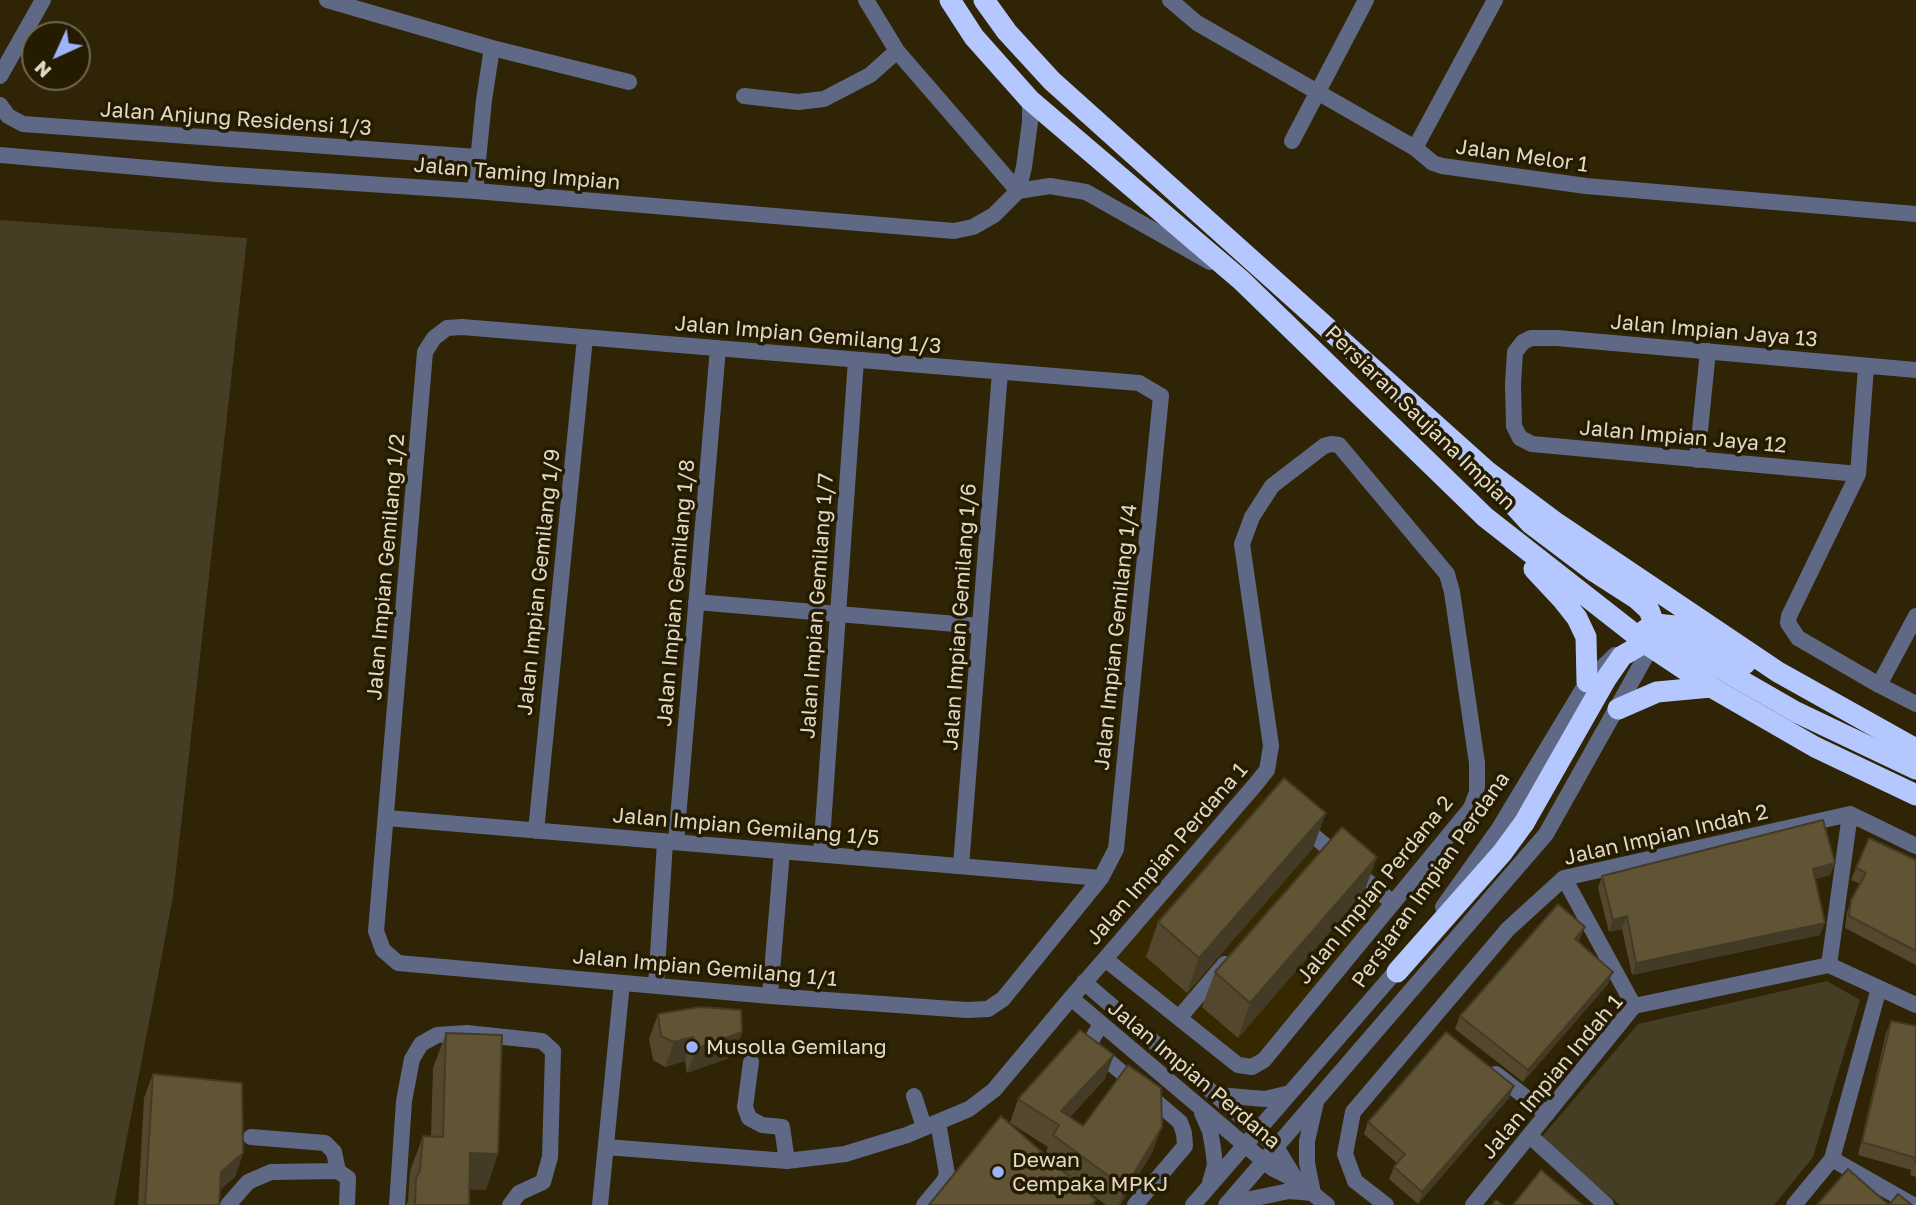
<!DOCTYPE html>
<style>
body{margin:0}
#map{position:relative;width:1916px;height:1205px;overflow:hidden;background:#2f2405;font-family:"Golos Text",sans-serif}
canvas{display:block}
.north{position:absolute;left:21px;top:21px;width:70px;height:70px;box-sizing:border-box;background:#251b00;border:2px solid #706750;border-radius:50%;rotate:225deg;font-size:19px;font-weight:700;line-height:28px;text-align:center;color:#e0d9c7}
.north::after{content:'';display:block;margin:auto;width:24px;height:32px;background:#9db4fd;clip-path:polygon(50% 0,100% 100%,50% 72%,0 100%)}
</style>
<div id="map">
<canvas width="1916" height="1205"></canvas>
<div class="north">N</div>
</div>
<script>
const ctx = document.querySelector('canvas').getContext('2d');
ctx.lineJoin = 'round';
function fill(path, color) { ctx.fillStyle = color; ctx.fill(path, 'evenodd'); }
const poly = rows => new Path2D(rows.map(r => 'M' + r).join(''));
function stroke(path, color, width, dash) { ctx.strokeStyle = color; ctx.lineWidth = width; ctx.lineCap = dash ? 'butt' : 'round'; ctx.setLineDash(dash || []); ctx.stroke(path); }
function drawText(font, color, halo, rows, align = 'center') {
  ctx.font = font + ' "Golos Text",sans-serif'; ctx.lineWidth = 7; ctx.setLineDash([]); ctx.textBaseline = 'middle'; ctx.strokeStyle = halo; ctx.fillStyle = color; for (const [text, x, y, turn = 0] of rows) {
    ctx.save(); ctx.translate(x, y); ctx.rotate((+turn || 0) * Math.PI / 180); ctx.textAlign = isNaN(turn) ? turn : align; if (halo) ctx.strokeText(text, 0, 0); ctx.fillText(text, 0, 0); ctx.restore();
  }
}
const built = poly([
 [1256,792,1385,903,1260,1053,1249,1059,1237,1058,1115,958]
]);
const green = poly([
 [0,220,247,238,173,897,114,1205,0,1205],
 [1827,981,1860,1000,1813,1157,1774,1205,1620,1205,1540,1139,1638,1024]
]);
const minor = poly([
 [327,0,492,48,629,82],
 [866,0,897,51,1018,191],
 [1170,0,1197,23,1415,148,1433,163,1442,166,1586,186,1916,214],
 [0,76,43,0],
 [744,96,798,102,824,99,870,75,897,51],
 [0,105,8,116,23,124,477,157],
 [1292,141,1366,0],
 [1415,148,1495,0],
 [0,155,217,174,475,191,954,231,973,227,994,215,1018,191,1024,167,1030,122,1030,100],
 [475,191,484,100,492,48],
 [1018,191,1050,186,1086,192,1210,262],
 [462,327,1139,383,1161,396,1116,849,1101,878,1003,999,988,1009,967,1010,770,996,398,963,383,950,376,931,425,352,434,338,447,328,462,327],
 [1866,367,1858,474,1789,616,1788,623,1798,638,1879,685,1916,704],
 [1697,460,1708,351],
 [1858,474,1532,444,1520,438,1514,426,1513,384,1515,352,1523,342,1531,338,1557,338,1916,370],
 [696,602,980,626],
 [1879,685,1916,616],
 [387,818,1101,878],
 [1301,825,1393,903],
 [536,831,585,338],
 [676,842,718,348],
 [821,854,856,360],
 [961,866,1000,372],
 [1564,878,1634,1006],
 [1443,907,1498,830,1587,682,1615,655],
 [1829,965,1850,814],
 [1084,982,1276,1147,1296,1180],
 [656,986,665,842],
 [770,996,782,851],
 [1071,998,1272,1168,1296,1180,1327,1205],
 [1179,1018,1225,964],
 [1101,1024,1091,1041,1093,1048,1180,1122,1184,1133,1185,1146,1135,1205],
 [751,1062,745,1107,749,1118,762,1125,782,1127,787,1161],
 [1496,1074,1547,1114],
 [1217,1095,1265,1099,1290,1093],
 [914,1096,924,1127],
 [1202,1113,1210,1131,1213,1148,1215,1165,1210,1183],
 [1530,1136,1606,1205],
 [251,1137,325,1143,334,1152,338,1171],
 [606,1147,787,1161,845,1154,907,1135,969,1109,994,1090,1071,998,1105,959,1255,785,1267,770,1271,746,1242,544,1252,517,1272,486,1324,446,1331,444,1339,445,1447,574,1452,592,1477,763,1477,792,1471,808,1264,1060,1252,1067,1238,1065,1105,959],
 [1832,1159,1913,1205],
 [1313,1193,1307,1163,1307,1141,1316,1102],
 [1227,1204,1289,1191,1313,1193],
 [228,1205,248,1182,271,1172,338,1171,348,1178,347,1205],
 [397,1205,404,1101,412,1059,421,1044,437,1035,467,1033,542,1041,553,1051,550,1157,543,1182,519,1193,510,1205],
 [600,1205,622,983],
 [924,1205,944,1181,947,1174,938,1122],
 [1193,1205,1403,963],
 [1226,1205,1546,834,1651,647],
 [1386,1205,1355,1181,1345,1154,1353,1112,1508,929,1564,878,1850,814,1916,846],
 [1473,1205,1634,1006,1829,965,1916,1005],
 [1794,1205,1832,1159,1879,988]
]);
const highway = poly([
 [950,0,974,37,1030,100,1241,280,1485,517,1651,647,1711,687,1815,747,1916,795],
 [984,0,1007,32,1052,81,1488,472,1555,522,1778,672,1916,749],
 [1507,498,1530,523,1595,572,1637,599,1649,610,1657,631,1651,647],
 [1534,569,1562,599,1577,618,1586,637,1587,682],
 [1645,630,1656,624,1675,626,1745,664],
 [1618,709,1657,692,1711,687],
 [1397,972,1502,853,1524,823]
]);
const highwayBridge = poly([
 [1524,823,1606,679,1622,656,1641,645,1662,641,1683,647,1796,712,1916,769]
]);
const wall = poly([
 [1313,848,1187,993,1146,957,1158,922],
 [1377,857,1364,892,1238,1038,1202,1007,1215,972],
 [1916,860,1916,965,1845,928,1847,913,1851,900,1860,884,1851,880,1856,868],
 [1835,863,1830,875,1815,879,1820,935,1632,975,1622,929,1609,932,1598,888,1602,876],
 [1580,939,1578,942,1608,984,1523,1082,1455,1029,1460,1016],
 [658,1014,742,1032,734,1056,687,1073,685,1061,665,1067,653,1060,649,1039],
 [1891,1021,1916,1026,1916,1177,1910,1175,1911,1170,1858,1155,1886,1033],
 [446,1033,486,1190,469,1189,469,1205,406,1205,408,1201,410,1171,423,1136,431,1136,433,1068],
 [153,1074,243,1153,235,1177,220,1189,219,1205,138,1205,144,1098],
 [1105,1079,1070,1117,1083,1126,1153,1151,1120,1205,1106,1205,1078,1184,1096,1200,1094,1205,929,1205,1045,1155,1048,1147,1010,1123,1018,1099],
 [1509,1098,1418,1204,1389,1179,1394,1167,1397,1163,1364,1134,1368,1122]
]);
const shadedWall = poly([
 [1326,813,1313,848,1187,993,1199,958],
 [1377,857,1364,892,1238,1038,1250,1003],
 [1835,863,1830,875,1809,881,1813,869],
 [1627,916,1622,929,1609,932,1613,920],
 [1825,923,1820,935,1632,975,1636,963],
 [1585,927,1580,939,1570,951,1575,939],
 [1613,972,1608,984,1523,1082,1528,1070],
 [742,1032,734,1056,687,1073,696,1049],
 [693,1037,685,1061,665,1067,674,1042],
 [1114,1055,1105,1079,1058,1129,1061,1111],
 [1514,1086,1509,1098,1418,1204,1422,1192],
 [1162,1127,1153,1151,1120,1205,1118,1205,1125,1188],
 [243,1153,235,1177,213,1196,221,1172],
 [470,1153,498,1154,486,1190,457,1188]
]);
const building = poly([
 [1284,778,1326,813,1199,958,1158,922,1284,778],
 [1823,820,1835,863,1813,869,1825,923,1636,963,1627,916,1613,920,1602,876,1823,820],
 [1342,827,1377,857,1250,1003,1215,972,1342,827],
 [1869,838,1916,860,1916,951,1849,916,1851,900,1866,873,1856,868,1869,838],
 [1558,904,1585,927,1575,939,1613,972,1528,1070,1460,1016,1558,904],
 [700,1007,741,1010,742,1032,696,1049,693,1037,674,1042,661,1036,658,1014,700,1007],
 [1891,1021,1916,1026,1916,1163,1915,1163,1916,1158,1862,1142,1891,1021],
 [1080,1030,1114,1055,1061,1111,1083,1126,1128,1065,1161,1088,1162,1127,1125,1188,1053,1135,1059,1125,1018,1099,1080,1030],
 [1446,1032,1514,1086,1422,1192,1394,1167,1405,1154,1368,1122,1446,1032],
 [446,1033,502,1035,498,1154,470,1153,469,1205,415,1205,416,1178,420,1171,423,1136,443,1137,446,1033],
 [153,1074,242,1083,243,1153,221,1172,219,1205,145,1205,153,1074],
 [1001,1116,1096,1200,1091,1205,929,1205,1001,1116],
 [1848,1169,1889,1205,1898,1194,1912,1205,1817,1205,1848,1169],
 [1541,1170,1583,1205,1513,1205,1541,1170],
 [1496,1200,1503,1205,1492,1205,1496,1200]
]);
const markers = [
 [692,1047,7,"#9db4fd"],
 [998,1172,7,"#9db4fd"]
];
const streetNames = [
 ["Jalan Anjung Residensi 1/3",236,119,4],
 ["Jalan Melor 1",1522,156,8],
 ["Jalan Taming Impian",517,174,5],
 ["Jalan Impian Jaya 13",1714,331,5],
 ["Jalan Impian Gemilang 1/3",808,335,5],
 ["Persiaran Saujana Impian",1420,418,44],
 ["Jalan Impian Jaya 12",1683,437,5],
 ["Jalan Impian Gemilang 1/2",386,567,-85],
 ["Jalan Impian Gemilang 1/9",539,582,-84],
 ["Jalan Impian Gemilang 1/8",676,593,-85],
 ["Jalan Impian Gemilang 1/7",817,606,-86],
 ["Jalan Impian Gemilang 1/6",960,617,-86],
 ["Jalan Impian Gemilang 1/4",1116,637,-84],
 ["Jalan Impian Gemilang 1/5",746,827,5],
 ["Jalan Impian Indah 2",1666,835,-13],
 ["Jalan Impian Perdana 1",1167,854,-49],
 ["Persiaran Impian Perdana",1431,880,-55],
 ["Jalan Impian Perdana 2",1375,890,-51],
 ["Jalan Impian Gemilang 1/1",705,968,5],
 ["Jalan Impian Perdana",1194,1075,40],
 ["Jalan Impian Indah 1",1552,1077,-50]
];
const poiNames = [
 ["Musolla Gemilang",706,1047],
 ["Dewan",1012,1160],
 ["Cempaka MPKJ",1012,1184]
];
fill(built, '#362900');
fill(green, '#463d25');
stroke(minor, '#5f6985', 16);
stroke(highway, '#b4c7ff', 21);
stroke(highwayBridge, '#b4c7ff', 21);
fill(wall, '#53482e');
fill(shadedWall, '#433b25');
fill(building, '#605435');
stroke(building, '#433b25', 2);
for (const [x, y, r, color] of markers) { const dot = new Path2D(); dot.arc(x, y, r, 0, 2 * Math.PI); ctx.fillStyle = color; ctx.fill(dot); stroke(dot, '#251b00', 2.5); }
drawText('21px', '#e0d9c7', '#251b00', streetNames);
drawText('21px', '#e0d9c7', '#251b00', poiNames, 'left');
</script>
